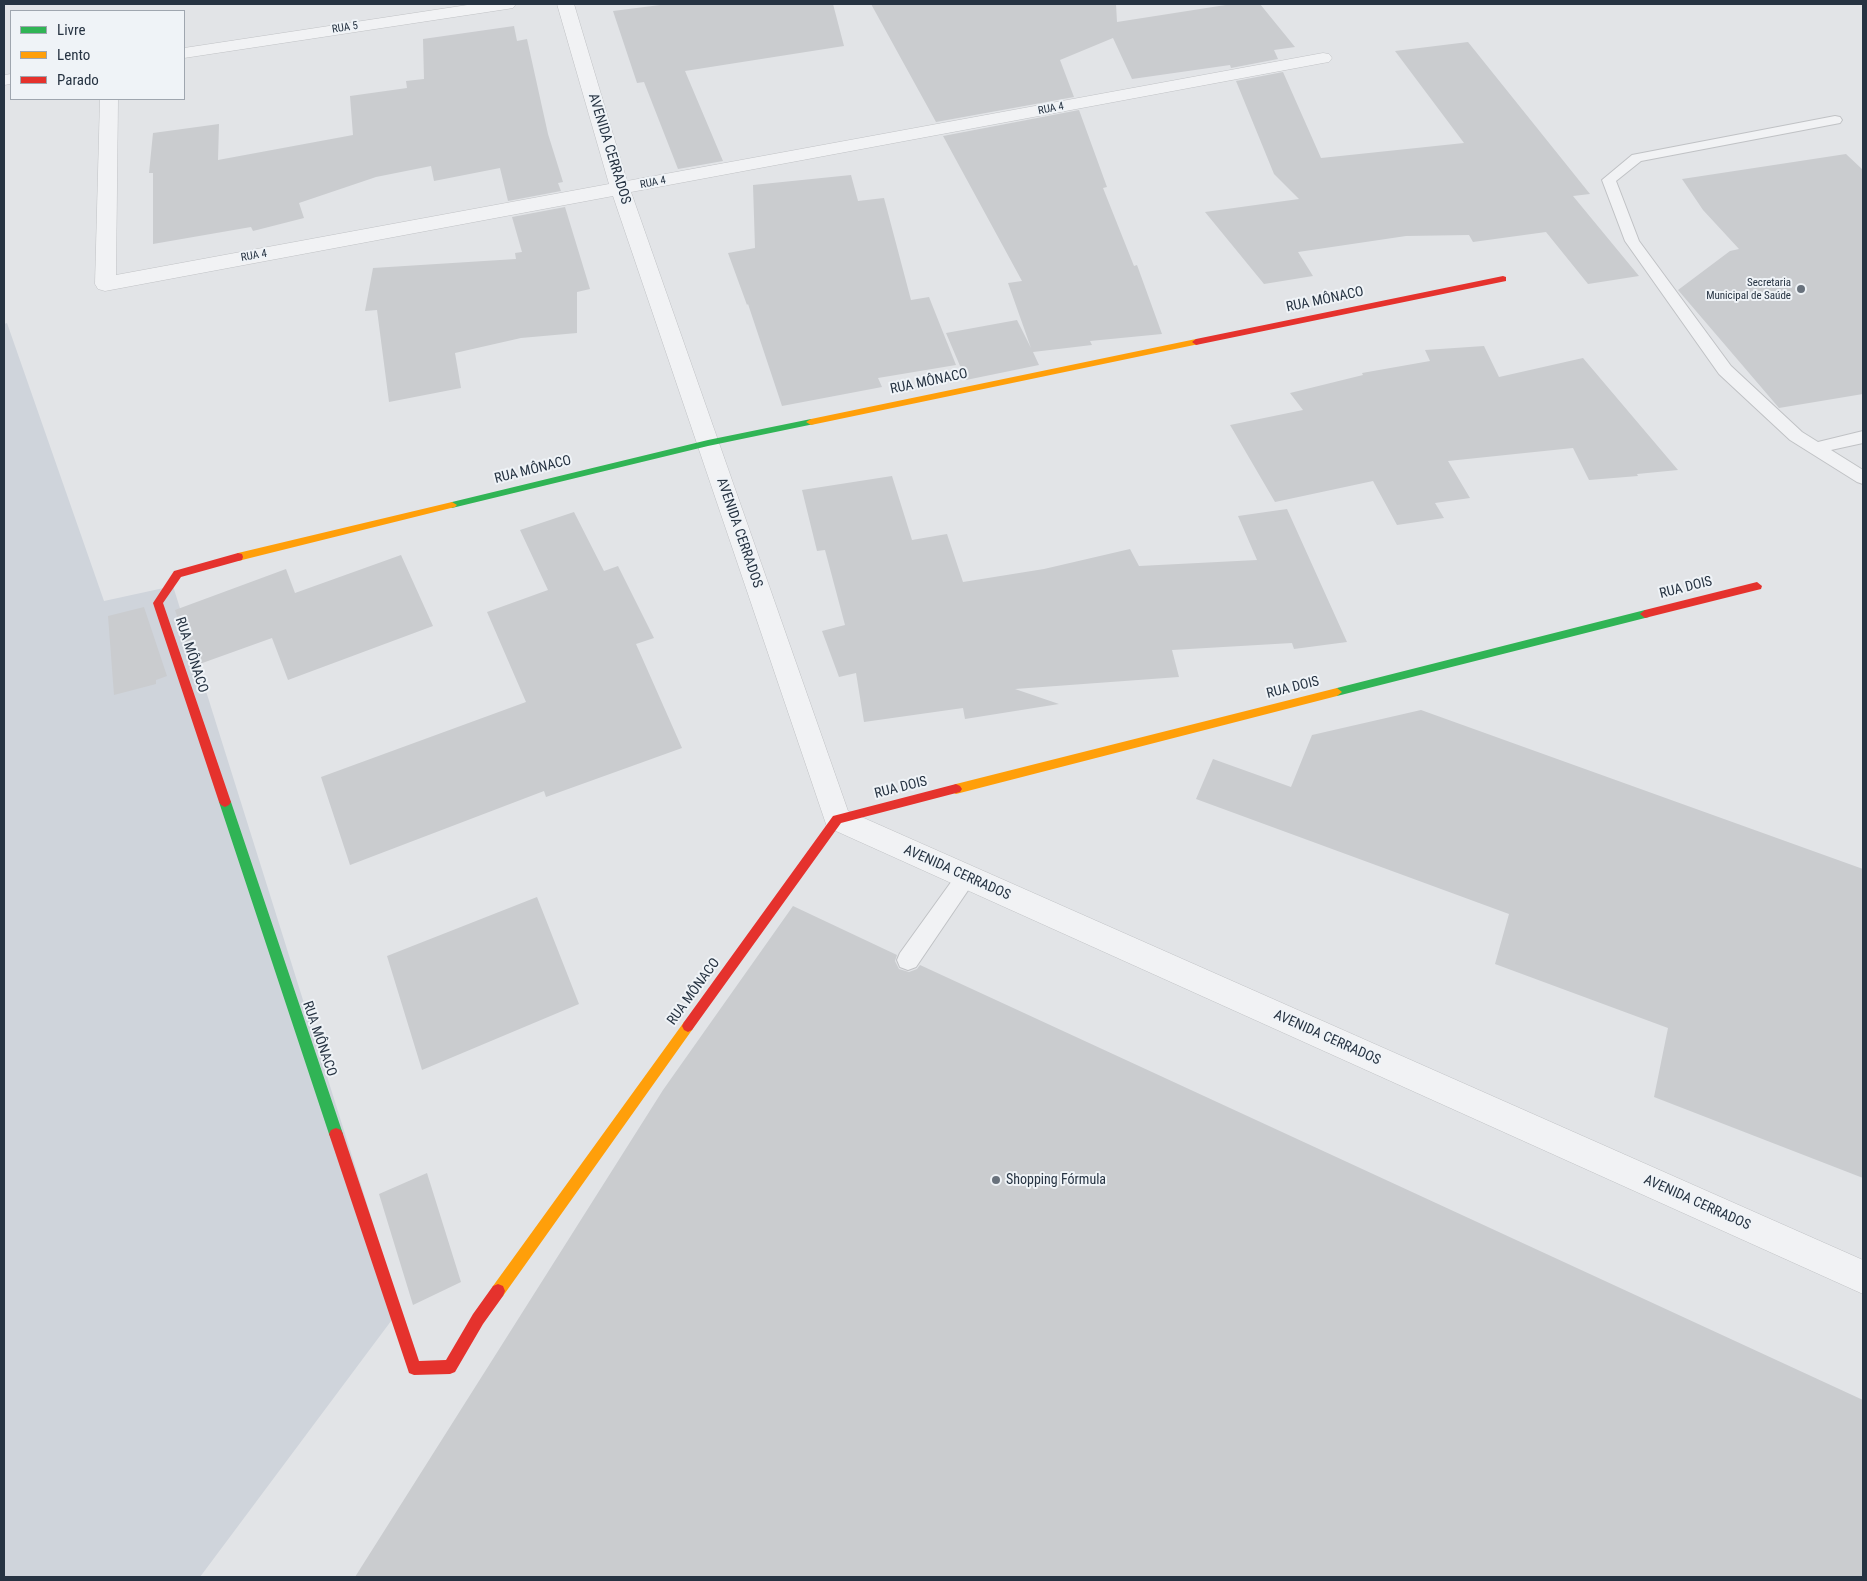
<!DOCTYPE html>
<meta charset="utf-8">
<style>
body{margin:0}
#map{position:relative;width:1867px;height:1581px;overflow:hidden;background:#e2e4e7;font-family:"Roboto Condensed",sans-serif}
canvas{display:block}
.frame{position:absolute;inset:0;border:5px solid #263342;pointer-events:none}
.legend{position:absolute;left:10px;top:10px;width:175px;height:90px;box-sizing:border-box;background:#eff3f7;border:1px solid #9fa6af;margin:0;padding:6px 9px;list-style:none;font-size:15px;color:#263342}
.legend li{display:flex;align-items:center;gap:10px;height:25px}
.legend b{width:25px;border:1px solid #9fa6af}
</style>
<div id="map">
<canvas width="1867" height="1581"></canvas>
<div class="frame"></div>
<ul class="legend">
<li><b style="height:6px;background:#30b455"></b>Livre</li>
<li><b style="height:6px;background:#ff9f0a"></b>Lento</li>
<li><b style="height:6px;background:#e5322d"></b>Parado</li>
</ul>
</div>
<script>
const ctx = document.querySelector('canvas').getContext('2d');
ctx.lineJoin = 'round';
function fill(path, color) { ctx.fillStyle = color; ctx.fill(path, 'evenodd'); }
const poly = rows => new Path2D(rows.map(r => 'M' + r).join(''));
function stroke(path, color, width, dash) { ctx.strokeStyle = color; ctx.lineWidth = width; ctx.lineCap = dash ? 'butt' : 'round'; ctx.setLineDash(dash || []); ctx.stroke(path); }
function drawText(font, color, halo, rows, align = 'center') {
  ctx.font = font + ' "Roboto Condensed",sans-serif'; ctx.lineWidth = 4; ctx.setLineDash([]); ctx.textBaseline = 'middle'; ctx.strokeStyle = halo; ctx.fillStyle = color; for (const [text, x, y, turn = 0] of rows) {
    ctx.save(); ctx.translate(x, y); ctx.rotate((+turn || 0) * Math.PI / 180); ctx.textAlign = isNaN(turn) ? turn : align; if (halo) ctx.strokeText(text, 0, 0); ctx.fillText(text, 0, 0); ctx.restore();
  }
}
const built = poly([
 [7,323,104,601,173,586,400,1309,200,1577,4,1577,4,324]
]);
const building = poly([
 [668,4,833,4,844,46,685,71,723,161,678,169,644,82,637,83,613,11],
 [871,4,1116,4,1117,22,1232,4,1260,4,1295,47,1274,50,1278,59,1231,68,1230,65,1132,79,1113,38,1060,60,1074,97,936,122],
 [514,26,517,41,527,39,548,134,563,182,558,183,561,191,508,201,500,168,434,181,431,166,376,177,299,203,304,218,253,231,251,227,153,244,153,173,149,173,153,133,219,124,218,160,353,135,350,96,407,88,406,81,424,79,423,39],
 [1468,42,1590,194,1573,196,1639,276,1588,284,1546,232,1473,242,1469,235,1406,236,1298,252,1313,276,1264,284,1205,212,1299,199,1274,174,1236,81,1283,72,1321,158,1464,143,1395,51],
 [1079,110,1107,187,1103,188,1134,266,1137,265,1162,334,1090,341,1092,345,1033,352,1039,365,966,380,946,333,1017,320,1031,348,1008,283,1022,281,943,136],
 [1846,154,1863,170,1863,394,1779,408,1678,290,1730,251,1739,249,1703,210,1682,179],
 [851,175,858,201,884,198,911,300,929,297,956,365,878,378,882,387,782,406,748,304,747,305,728,253,755,248,753,185],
 [565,207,590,289,577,292,577,333,521,338,455,353,461,388,389,402,377,310,365,311,373,268,516,259,515,253,522,252,512,217],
 [1484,346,1499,377,1583,358,1678,470,1637,474,1638,476,1589,480,1573,448,1448,461,1470,498,1435,503,1444,518,1397,525,1373,481,1275,502,1230,425,1303,410,1290,393,1363,375,1362,373,1430,361,1425,350],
 [892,476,912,540,947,534,963,582,1044,569,1130,549,1139,566,1257,560,1238,516,1287,509,1347,642,1294,649,1292,643,1172,650,1179,677,1015,689,1059,704,965,719,963,708,864,722,856,673,839,677,822,631,845,625,825,550,817,551,802,490],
 [574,512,604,571,618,566,654,638,636,644,682,748,546,797,544,791,350,865,321,777,526,702,487,612,548,590,520,530],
 [401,555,433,626,288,680,272,638,194,666,175,610,286,569,295,593],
 [144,607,167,676,156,680,156,684,114,695,108,616],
 [1421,710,1863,869,1863,1178,1654,1097,1668,1028,1495,964,1509,914,1196,799,1213,759,1291,787,1312,735],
 [537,897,579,1004,422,1070,387,956],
 [793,906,897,955,895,961,899,969,909,972,917,969,920,965,1863,1400,1863,1577,355,1577,663,1090],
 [427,1173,461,1282,413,1305,379,1194]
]);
const lane = poly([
 [1835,116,1840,117,1842,120,1840,123,1641,161,1616,181,1639,241,1731,366,1802,432,1818,442,1863,431,1863,443,1831,450,1863,470,1863,484,1857,482,1790,440,1719,374,1625,241,1602,180,1632,155,1835,116],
 [966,868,973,871,976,877,973,883,916,967,908,970,900,967,897,960,900,953,959,871,966,868]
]);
const street = poly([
 [474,4,516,4,513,8,507,9,184,58,184,48,474,4],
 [557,4,574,4,627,181,1323,53,1329,54,1332,58,1329,62,1323,63,631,192,848,811,1863,1260,1863,1294,827,827,613,196,105,291,98,289,95,284,100,99,118,99,116,275,609,184,557,4],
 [11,74,11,84,4,85,4,75,11,74]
]);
const fast = poly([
 [811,419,816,422,814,424,708,446,452,508,447,505,452,502,708,440,811,419],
 [1645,610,1650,614,1649,617,1337,696,1332,692,1337,688,1645,610],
 [225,797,229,799,231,802,343,1134,341,1138,336,1140,331,1138,329,1134,219,802,221,799,225,797]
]);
const slow = poly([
 [1196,339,1200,342,1199,344,811,425,806,422,811,419,1196,339],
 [452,502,457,505,455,507,238,561,233,557,238,553,452,502],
 [1337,688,1342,692,1337,696,956,794,952,792,950,789,952,786,956,784,1337,688],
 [688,1020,692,1022,694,1026,692,1030,503,1296,498,1298,493,1296,491,1291,493,1286,684,1022,688,1020]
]);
const jam = poly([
 [1503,276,1506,277,1506,281,1196,345,1192,342,1196,339,1503,276],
 [238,553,242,554,243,557,242,560,181,577,163,603,231,802,229,805,225,807,221,805,219,802,153,603,174,571,238,553],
 [1757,582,1762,586,1761,589,1645,618,1640,614,1645,610,1757,582],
 [956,784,960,786,962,789,960,792,841,823,692,1030,688,1032,684,1030,682,1026,684,1022,833,816,956,784],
 [336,1128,341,1130,343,1134,419,1361,446,1360,473,1314,493,1286,498,1284,503,1286,505,1291,503,1296,483,1324,455,1372,450,1374,414,1375,409,1373,329,1134,331,1130,336,1128]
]);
const markers = [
 [1801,289,5,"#68717c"],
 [996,1180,5,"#68717c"]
];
const farStreetnames = [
 ["RUA 5",345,28,-9],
 ["RUA 4",1051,109,-11],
 ["RUA 4",653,183,-11],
 ["RUA 4",254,256,-10]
];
const farPoinames = [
 ["Secretaria",1791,283],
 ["Municipal de Saúde",1791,296]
];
const streetNames = [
 ["AVENIDA CERRADOS",609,149,73],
 ["RUA MÔNACO",1325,300,-12],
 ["RUA MÔNACO",929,382,-12],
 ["RUA MÔNACO",533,470,-14],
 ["AVENIDA CERRADOS",739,533,71],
 ["RUA DOIS",1686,588,-14],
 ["RUA MÔNACO",191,655,72],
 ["RUA DOIS",1293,688,-14],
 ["RUA DOIS",901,788,-14],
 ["AVENIDA CERRADOS",957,873,24],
 ["RUA MÔNACO",694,992,-54],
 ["AVENIDA CERRADOS",1327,1038,24],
 ["RUA MÔNACO",319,1039,71],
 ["AVENIDA CERRADOS",1697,1203,24]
];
const poiNames = [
 ["Shopping Fórmula",1006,1180]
];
fill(built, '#cfd4db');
fill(building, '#cacccf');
stroke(lane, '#c0c2c5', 2);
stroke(street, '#c0c2c5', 1);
fill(lane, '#f1f2f4');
fill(street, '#f1f2f4');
fill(fast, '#30b455');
fill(slow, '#ff9f0a');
fill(jam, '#e5322d');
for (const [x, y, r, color] of markers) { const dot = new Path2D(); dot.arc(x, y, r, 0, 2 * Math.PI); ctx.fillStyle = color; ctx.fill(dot); stroke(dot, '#eff3f7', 2); }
drawText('11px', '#263342', '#eff3f7', farStreetnames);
drawText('11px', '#263342', '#eff3f7', farPoinames, 'right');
drawText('14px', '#263342', '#eff3f7', streetNames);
drawText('14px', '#263342', '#eff3f7', poiNames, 'left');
</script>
